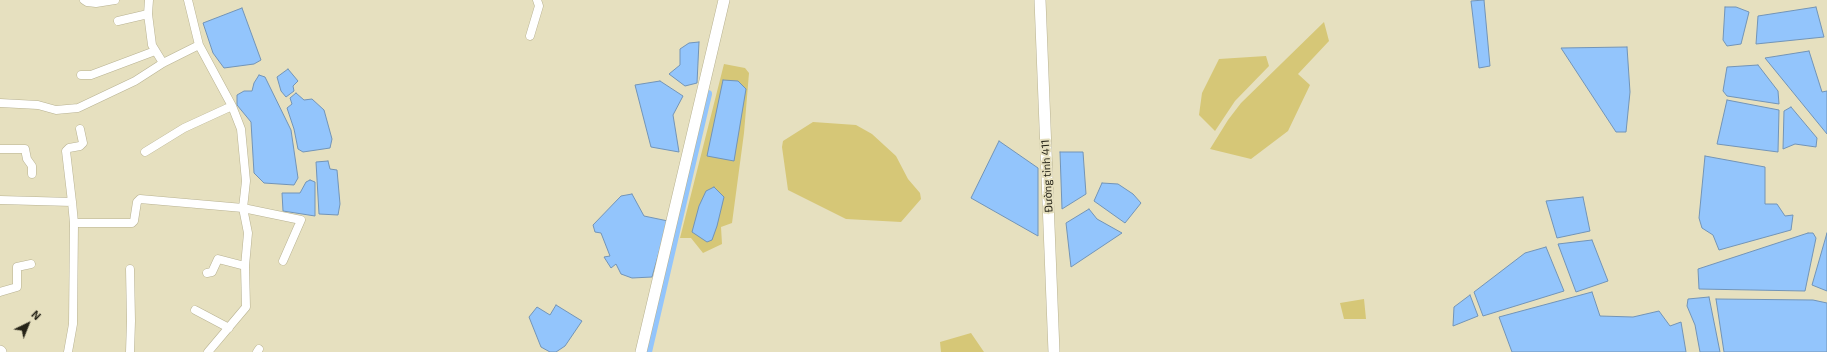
<!DOCTYPE html>
<meta charset="utf-8">
<style>
body{margin:0}
#map{position:relative;width:1827px;height:352px;overflow:hidden;background:#e6e0bf;font-family:"Exo 2",sans-serif}
canvas{display:block}
.north{position:absolute;left:8px;top:304px;width:40px;height:40px;-webkit-text-stroke:3px #e6e0bf;paint-order:stroke;rotate:43deg;font-size:11px;font-weight:700;line-height:16px;text-align:center;color:#252317}
.north::after{content:'';display:block;margin:auto;width:14px;height:18px;background:#252317;clip-path:polygon(50% 0,100% 100%,50% 72%,0 100%)}
</style>
<div id="map">
<canvas width="1827" height="352"></canvas>
<div class="north">N</div>
</div>
<script>
const ctx = document.querySelector('canvas').getContext('2d');
ctx.lineJoin = 'round';
function fill(path, color) { ctx.fillStyle = color; ctx.fill(path, 'evenodd'); }
const poly = rows => new Path2D(rows.map(r => 'M' + r).join(''));
function stroke(path, color, width, dash) { ctx.strokeStyle = color; ctx.lineWidth = width; ctx.lineCap = dash ? 'butt' : 'round'; ctx.setLineDash(dash || []); ctx.stroke(path); }
function drawText(font, color, halo, rows, align = 'center') {
  ctx.font = font + ' "Exo 2",sans-serif'; ctx.lineWidth = 4; ctx.setLineDash([]); ctx.textBaseline = 'middle'; ctx.strokeStyle = halo; ctx.fillStyle = color; for (const [text, x, y, turn = 0] of rows) {
    ctx.save(); ctx.translate(x, y); ctx.rotate((+turn || 0) * Math.PI / 180); ctx.textAlign = isNaN(turn) ? turn : align; if (halo) ctx.strokeText(text, 0, 0); ctx.fillText(text, 0, 0); ctx.restore();
  }
}
const green = poly([
 [1324,22,1329,41,1298,74,1310,85,1288,131,1251,159,1210,149,1228,120,1241,103],
 [1266,56,1269,66,1235,101,1215,131,1199,115,1202,93,1219,59],
 [724,64,745,68,749,73,744,133,732,223,721,227,722,244,703,253,691,238,680,238],
 [813,122,856,125,872,134,896,156,908,179,920,193,921,199,901,222,846,219,788,190,782,147,783,141],
 [1364,299,1366,319,1344,319,1340,303],
 [971,333,984,352,941,352,940,342]
]);
const water = poly([
 [1484,0,1490,66,1479,68,1471,1,1484,0],
 [1725,7,1736,7,1749,12,1741,44,1727,46,1723,40,1725,7],
 [1816,7,1824,37,1756,44,1758,16,1816,7],
 [242,8,261,60,254,64,224,68,213,53,203,23,242,8],
 [699,42,697,83,685,86,669,74,680,65,680,49,689,43,699,42],
 [1627,47,1630,92,1626,132,1616,132,1561,48,1627,47],
 [1809,51,1822,92,1827,91,1827,134,1765,58,1809,51],
 [1758,65,1778,91,1779,104,1727,96,1723,91,1727,67,1758,65],
 [288,69,298,81,293,86,294,91,286,97,281,91,277,77,288,69],
 [259,75,265,77,291,130,298,178,294,185,264,183,254,173,251,122,237,105,237,95,244,91,252,91,254,83,259,75],
 [723,80,738,81,746,89,734,161,707,156,723,80],
 [660,81,683,96,673,115,679,152,651,147,635,85,660,81],
 [296,93,304,100,312,99,324,110,332,139,330,148,303,152,298,149,294,129,287,108,292,104,290,98,296,93],
 [1727,100,1779,110,1778,152,1717,144,1727,100],
 [1791,107,1817,138,1816,147,1795,144,1783,149,1784,111,1791,107],
 [999,141,1038,168,1038,236,971,198,999,141],
 [1060,152,1083,152,1086,194,1062,209,1060,152],
 [1705,156,1765,167,1765,204,1777,204,1785,216,1793,215,1791,230,1719,250,1713,235,1702,228,1699,218,1705,156],
 [328,161,330,169,337,170,340,204,338,215,319,214,316,162,328,161],
 [310,180,315,182,315,216,283,211,282,193,300,193,306,182,310,180],
 [1102,183,1118,184,1133,194,1141,203,1125,223,1094,201,1102,183],
 [714,187,724,197,717,226,712,240,707,242,692,232,699,206,706,191,714,187],
 [632,194,644,216,668,221,652,277,632,278,621,274,616,264,611,268,604,257,610,256,601,233,595,232,593,225,621,196,632,194],
 [1583,197,1590,231,1557,238,1546,201,1583,197],
 [1089,209,1097,219,1122,233,1071,267,1066,223,1089,209],
 [1808,233,1813,233,1816,238,1805,291,1699,289,1698,269,1808,233],
 [1827,233,1827,291,1812,285,1827,233],
 [1592,240,1608,281,1576,292,1558,244,1592,240],
 [1546,247,1564,291,1483,316,1474,292,1525,253,1546,247],
 [1592,292,1600,316,1633,317,1659,311,1670,326,1681,322,1686,352,1512,352,1499,317,1592,292],
 [1470,295,1478,316,1453,326,1454,307,1470,295],
 [1709,297,1720,352,1700,352,1695,325,1687,306,1688,299,1709,297],
 [1716,299,1813,300,1827,303,1827,352,1724,352,1716,299],
 [556,305,582,321,565,346,556,352,550,352,541,347,529,317,537,307,550,315,556,305]
]);
const canal = poly([
 [648,352,708,94]
]);
const street = poly([
 [84,0,87,2,96,3,115,0],
 [149,0,148,14,152,45,163,63],
 [188,0,199,45,232,106,241,129,246,181,243,208,248,233,245,266,246,307,208,352],
 [118,21,148,14],
 [530,36,539,6,537,0],
 [81,75,91,75,155,51],
 [0,103,38,105,56,110,78,108,135,81,163,63,199,45],
 [0,149,25,149,27,159,32,166,32,174],
 [145,152,184,128,232,106],
 [0,200,72,202,74,223,73,324,68,352],
 [72,202,66,151,69,148,80,146,83,143,80,129],
 [74,223,132,223,134,221,137,202,140,199,243,208,301,220,283,261],
 [207,273,212,272,218,259,245,266],
 [0,292,17,287,17,267,31,264],
 [195,310,229,328],
 [130,352,131,321,130,269],
 [257,352,259,349]
]);
const secondary = poly([
 [1040,0,1054,352],
 [0,351,1,352],
 [641,352,724,0]
]);
const streetNames = [
 ["Đường tỉnh 411",1047,176,-93]
];
fill(green, '#d6c777');
fill(water, '#93c5fc');
stroke(water, '#7294b7', 1);
stroke(canal, '#93c5fc', 8);
stroke(street, '#b8b292', 9);
stroke(secondary, '#b8b292', 12);
stroke(street, '#fff', 8);
stroke(secondary, '#fff', 11);
drawText('11px', '#252317', '#e6e0bf', streetNames);
</script>
